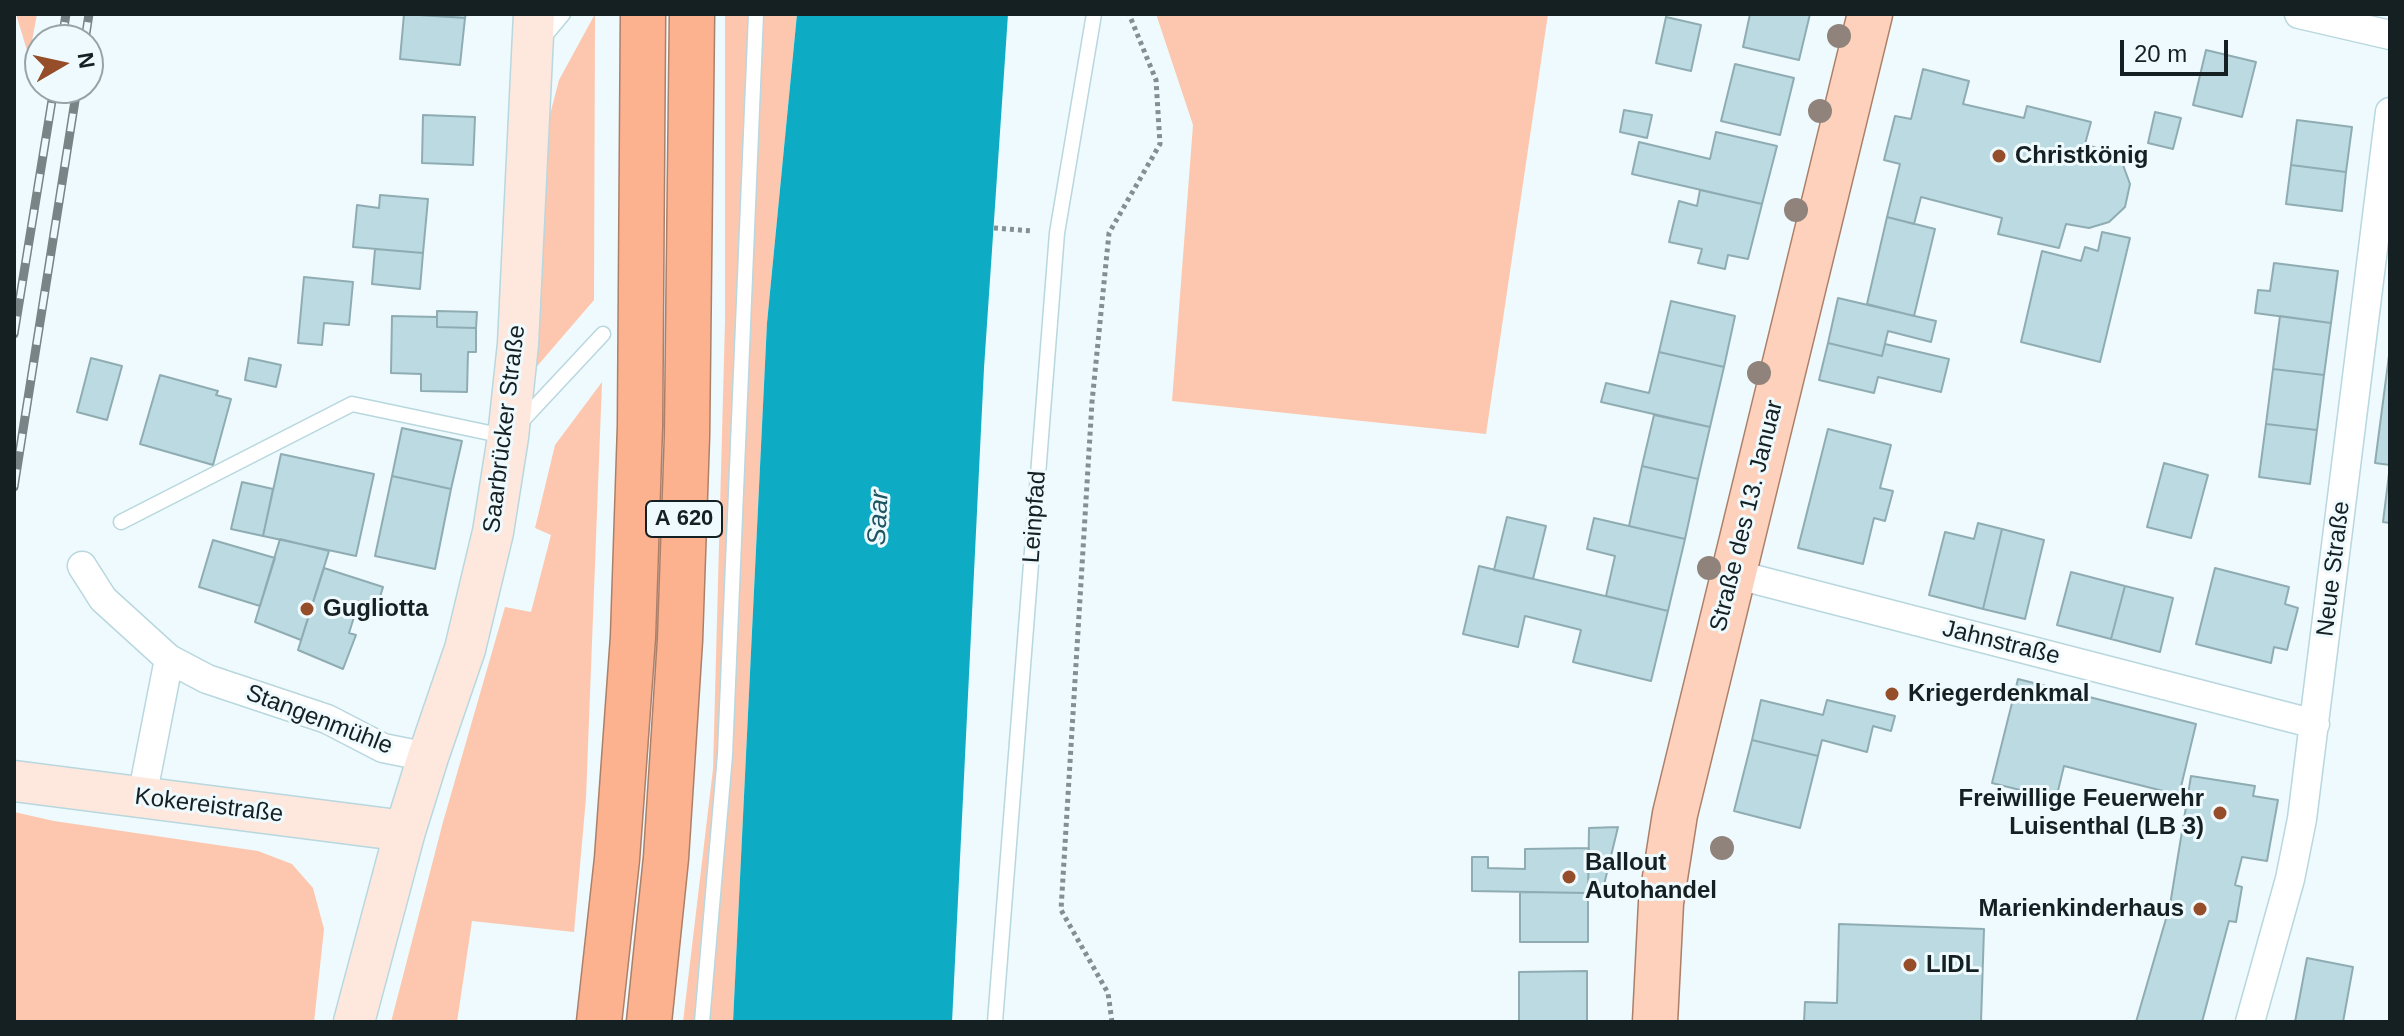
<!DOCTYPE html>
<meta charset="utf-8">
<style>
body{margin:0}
#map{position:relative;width:2404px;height:1036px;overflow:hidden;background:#eefafd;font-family:Arial,sans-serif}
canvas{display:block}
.frame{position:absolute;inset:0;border:16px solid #152023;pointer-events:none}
.north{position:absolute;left:24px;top:24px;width:80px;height:80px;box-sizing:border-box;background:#eefafd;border:2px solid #97a3a6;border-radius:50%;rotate:81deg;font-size:22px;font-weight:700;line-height:32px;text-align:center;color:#152023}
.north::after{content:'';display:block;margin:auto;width:28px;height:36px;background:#954e29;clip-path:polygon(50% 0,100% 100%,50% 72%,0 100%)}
.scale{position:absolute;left:2120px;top:40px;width:108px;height:36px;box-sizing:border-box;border:4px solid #152023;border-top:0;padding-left:10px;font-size:24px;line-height:28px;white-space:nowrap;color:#152023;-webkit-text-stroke:6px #eefafd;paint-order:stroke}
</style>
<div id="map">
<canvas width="2404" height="1036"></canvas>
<div class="frame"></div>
<div class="north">N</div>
<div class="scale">20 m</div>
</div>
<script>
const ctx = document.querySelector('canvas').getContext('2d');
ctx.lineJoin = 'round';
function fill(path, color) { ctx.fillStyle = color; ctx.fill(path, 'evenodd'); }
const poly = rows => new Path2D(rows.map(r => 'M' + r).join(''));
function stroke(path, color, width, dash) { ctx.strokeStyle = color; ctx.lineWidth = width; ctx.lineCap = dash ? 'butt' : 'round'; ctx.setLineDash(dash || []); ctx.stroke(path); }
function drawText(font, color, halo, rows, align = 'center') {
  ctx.font = font + ' Arial,sans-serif'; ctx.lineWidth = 6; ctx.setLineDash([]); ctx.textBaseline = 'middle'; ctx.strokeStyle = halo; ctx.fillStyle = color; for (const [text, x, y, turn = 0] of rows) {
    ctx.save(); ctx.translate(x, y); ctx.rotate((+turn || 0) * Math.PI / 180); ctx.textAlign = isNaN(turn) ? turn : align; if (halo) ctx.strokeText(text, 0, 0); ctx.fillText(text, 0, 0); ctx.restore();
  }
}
const green = poly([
 [16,14,37,14,29,57],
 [595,14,594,300,533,371,547,126,559,80],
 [725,14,797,14,767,323,733,1022,683,1022,713,769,725,322],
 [1156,14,1548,14,1486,434,1172,401,1193,125],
 [602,382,586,798,574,932,472,921,457,1022,391,1022,443,822,505,607,531,612,551,535,535,528,555,445],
 [14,812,54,821,258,851,292,864,313,888,324,929,314,1022,14,1022]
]);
const water = poly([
 [797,14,1008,14,984,368,952,1022,733,1022,767,323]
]);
const building = poly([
 [404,14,465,18,460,65,400,59,404,14],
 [417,14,466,14,465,18,417,14],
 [1750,14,1810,14,1799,60,1743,47,1750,14],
 [1666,17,1701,25,1691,71,1656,63,1666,17],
 [2206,50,2256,62,2242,117,2193,105,2206,50],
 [1735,64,1794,78,1780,135,1721,121,1735,64],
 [1923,69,1969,81,1963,104,2024,118,2027,106,2091,122,2085,144,2108,152,2123,165,2130,184,2125,207,2109,222,2089,228,2066,224,2059,248,1998,234,2002,218,1921,197,1914,224,1887,217,1900,164,1884,160,1895,116,1911,119,1923,69],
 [1624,110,1652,115,1647,138,1620,132,1624,110],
 [2155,112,2181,118,2173,149,2148,143,2155,112],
 [423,115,475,117,473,165,422,163,423,115],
 [2297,120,2352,127,2346,172,2291,165,2297,120],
 [1716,132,1777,146,1762,204,1632,174,1639,142,1710,159,1716,132],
 [2291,165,2346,172,2342,211,2286,204,2291,165],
 [1700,190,1762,204,1748,259,1728,255,1725,269,1698,263,1702,249,1669,242,1679,201,1697,206,1700,190],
 [380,195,428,199,423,253,353,247,357,205,379,208,380,195],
 [1887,217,1935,229,1914,316,1867,304,1887,217],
 [2102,232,2130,238,2100,362,2021,342,2042,251,2081,261,2085,247,2098,251,2102,232],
 [375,249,423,253,420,289,372,284,375,249],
 [2274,263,2338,271,2331,323,2255,313,2258,290,2270,291,2274,263],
 [304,277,353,282,349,325,324,323,322,345,298,343,304,277],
 [1838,298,1936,321,1931,342,1888,331,1882,356,1828,343,1838,298],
 [1671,301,1735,316,1724,367,1659,352,1671,301],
 [437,311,477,312,476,328,437,327,437,311],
 [392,316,437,317,437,327,476,328,476,352,468,352,467,392,421,391,421,374,391,373,392,316],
 [2280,316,2331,323,2324,375,2273,369,2280,316],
 [1828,343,1882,356,1885,344,1949,359,1941,392,1878,377,1874,393,1819,380,1828,343],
 [2390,348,2390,523,2383,522,2390,465,2375,463,2390,348],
 [1659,352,1724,367,1710,427,1601,402,1606,383,1649,393,1659,352],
 [91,358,122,366,107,420,77,412,91,358],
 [249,358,281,365,276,387,245,380,249,358],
 [2273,369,2324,375,2317,430,2266,424,2273,369],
 [160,375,218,391,216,395,231,399,213,465,140,444,160,375],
 [1654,415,1710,427,1698,479,1642,466,1654,415],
 [2266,424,2317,430,2310,484,2259,477,2266,424],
 [402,428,462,441,451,489,392,476,402,428],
 [1828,429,1891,445,1880,488,1893,491,1885,521,1874,518,1863,564,1798,548,1828,429],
 [281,454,374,474,356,556,263,536,281,454],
 [2164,463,2208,475,2191,538,2147,527,2164,463],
 [1642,466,1698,479,1685,539,1629,526,1642,466],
 [392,476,451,489,435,569,375,556,392,476],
 [242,482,273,489,263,536,231,529,242,482],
 [1507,517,1546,526,1533,579,1494,570,1507,517],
 [1594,518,1685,539,1668,611,1606,596,1615,556,1587,549,1594,518],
 [1978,523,2002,529,1983,609,1929,595,1945,532,1974,539,1978,523],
 [2002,529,2044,540,2025,619,1983,609,2002,529],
 [280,539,329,551,301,640,255,622,280,539],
 [213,540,275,558,260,606,199,587,213,540],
 [1479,566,1668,611,1651,681,1573,662,1581,630,1525,616,1518,647,1463,634,1479,566],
 [324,568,383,587,377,607,359,601,349,633,356,635,343,669,298,650,324,568],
 [2215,568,2289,587,2285,604,2298,608,2287,650,2274,647,2271,663,2196,644,2215,568],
 [2071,572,2125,586,2111,639,2057,625,2071,572],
 [2125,586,2173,598,2160,652,2111,639,2125,586],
 [2018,679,2196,724,2179,795,2064,766,2056,799,1992,783,2018,679],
 [1761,700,1823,715,1827,700,1895,716,1891,731,1873,726,1867,752,1822,740,1818,756,1752,740,1761,700],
 [1752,740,1818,756,1800,828,1734,811,1752,740],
 [2191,776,2255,786,2253,796,2278,800,2267,861,2242,857,2235,885,2242,887,2236,922,2229,921,2202,1022,2136,1022,2170,905,2191,776],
 [1618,827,1602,893,1588,893,1589,828,1618,827],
 [1589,848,1588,893,1472,891,1472,857,1488,857,1488,868,1525,869,1525,849,1589,848],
 [1520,892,1588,893,1588,942,1520,942,1520,892],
 [1839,924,1984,929,1981,1022,1804,1022,1805,1002,1837,1003,1839,924],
 [2307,958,2353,967,2343,1022,2295,1022,2307,958],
 [1587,971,1587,1022,1519,1022,1519,972,1587,971]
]);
const path = poly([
 [994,228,1033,231],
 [1112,1022,1108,993,1061,910,1092,402,1109,233,1160,144,1156,80,1129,14]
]);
const lane = poly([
 [543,38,563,14],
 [519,424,603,334],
 [121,522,352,404,504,436],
 [702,1022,725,755,756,14],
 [995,1022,1057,233,1094,14]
]);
const street = poly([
 [2299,14,2390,35],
 [82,566,103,599,169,659,207,679,327,719,383,748,428,757],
 [1734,574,2315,724],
 [142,797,169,659],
 [2250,1022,2290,879,2302,819,2390,112]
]);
const secondary = poly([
 [14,781,405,831],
 [354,1022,405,831,428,757,465,649,493,532,508,437,518,344,534,14]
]);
const primary = poly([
 [1655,1022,1661,903,1675,814,1870,14]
]);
const highway = poly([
 [599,1022,617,859,633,637,640,426,643,14],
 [649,1022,666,858,680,640,687,436,692,14]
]);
const rail = poly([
 [62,40,66,14],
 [85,40,89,14],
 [14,334,54,88],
 [14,487,77,88]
]);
const trees = [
 [1839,36],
 [1820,111],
 [1796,210],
 [1759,373],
 [1709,568],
 [1722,848]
];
const markers = [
 [1999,156,8,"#954e29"],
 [307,609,8,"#954e29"],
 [1892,694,8,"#954e29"],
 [2220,813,8,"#954e29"],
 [1569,877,8,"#954e29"],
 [2200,909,8,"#954e29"],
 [1910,965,8,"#954e29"]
];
const shields = [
 [684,519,76]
];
const shieldNames = [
 ["A 620",684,519]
];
const poiNames = [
 ["Christkönig",2015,156],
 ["Gugliotta",323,609],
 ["Kriegerdenkmal",1908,694],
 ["Freiwillige Feuerwehr",2204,799,"right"],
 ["Luisenthal (LB 3)",2204,827,"right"],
 ["Ballout",1585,863],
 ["Autohandel",1585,891],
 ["Marienkinderhaus",2184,909,"right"],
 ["LIDL",1926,965]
];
const streetNames = [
 ["Saarbrücker Straße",505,429,-83],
 ["Straße des 13. Januar",1747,516,-76],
 ["Leinpfad",1035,517,-86],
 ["Neue Straße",2334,569,-83],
 ["Jahnstraße",2001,643,14],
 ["Stangenmühle",319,720,21],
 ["Kokereistraße",209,806,7]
];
const waterNames = [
 ["Saar",879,518,-87]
];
fill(green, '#fcc7ae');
fill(water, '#0dabc4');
fill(building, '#bcdae1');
stroke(building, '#8facb3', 2);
stroke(lane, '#b8d7de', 17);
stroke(street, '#b8d7de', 31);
stroke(secondary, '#b8d7de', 43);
stroke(primary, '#ac7f69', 47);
stroke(highway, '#ac7f69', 47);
stroke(path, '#838f92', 5, [4, 4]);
stroke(lane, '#fff', 14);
stroke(street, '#fff', 28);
stroke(secondary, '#fee8dd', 40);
stroke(primary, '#fed1bc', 44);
stroke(highway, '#fdb28f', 44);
stroke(rail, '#798487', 9);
stroke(rail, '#eefafd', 6, [18]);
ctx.fillStyle = '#90837b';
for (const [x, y] of trees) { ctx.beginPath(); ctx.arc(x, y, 12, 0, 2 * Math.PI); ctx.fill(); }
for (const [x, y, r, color] of markers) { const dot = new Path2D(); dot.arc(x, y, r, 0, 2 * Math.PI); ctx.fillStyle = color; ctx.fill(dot); stroke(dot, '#eefafd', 3); }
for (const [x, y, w] of shields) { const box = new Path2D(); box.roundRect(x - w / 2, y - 18, w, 36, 6); ctx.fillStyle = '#eefafd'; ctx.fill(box); stroke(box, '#152023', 2); }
drawText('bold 22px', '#152023', null, shieldNames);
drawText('bold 24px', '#152023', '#eefafd', poiNames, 'left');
drawText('24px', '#152023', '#eefafd', streetNames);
drawText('italic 26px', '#1d545f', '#eefafd', waterNames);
</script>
